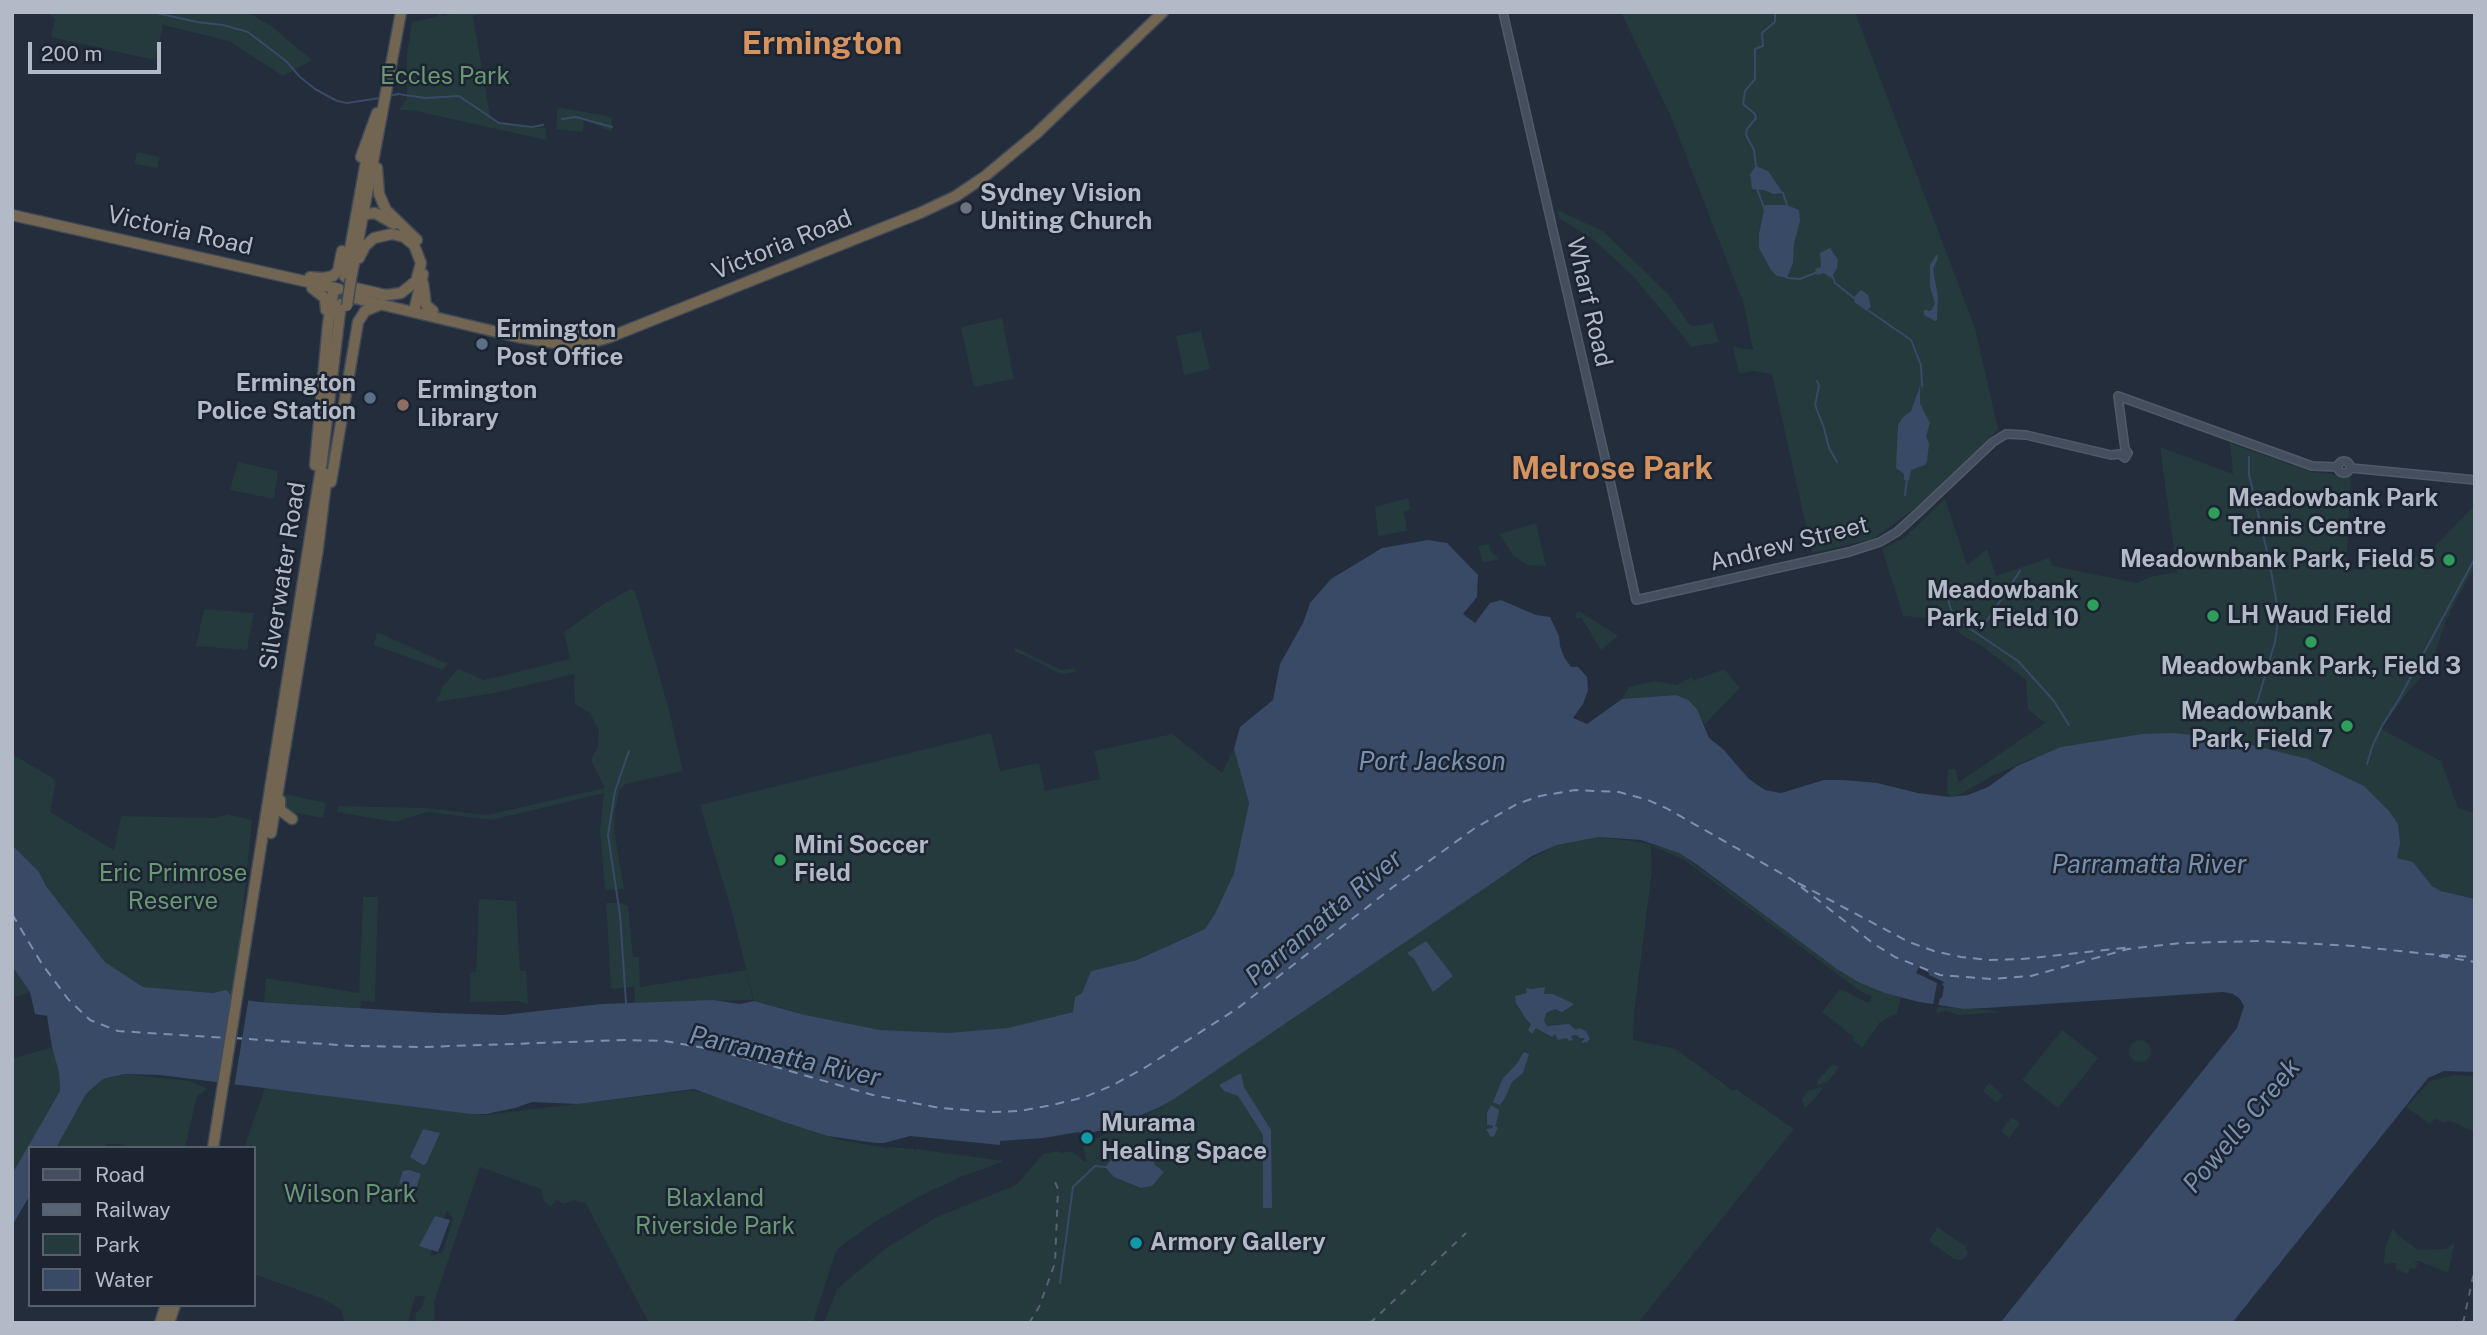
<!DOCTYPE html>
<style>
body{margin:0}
#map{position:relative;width:2487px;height:1335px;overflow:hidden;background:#232d3c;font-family:"Public Sans",sans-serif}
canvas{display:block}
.frame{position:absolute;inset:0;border:14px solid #b2bac8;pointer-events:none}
.legend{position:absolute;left:28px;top:1146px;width:228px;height:161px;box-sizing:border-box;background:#1c2431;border:2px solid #58606d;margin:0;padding:9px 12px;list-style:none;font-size:21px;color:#b2bac8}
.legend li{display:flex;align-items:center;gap:14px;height:35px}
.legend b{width:35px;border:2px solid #58606d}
.scale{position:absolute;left:28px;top:42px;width:133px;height:32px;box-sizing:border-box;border:4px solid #b2bac8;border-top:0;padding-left:9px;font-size:21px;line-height:24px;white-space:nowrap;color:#b2bac8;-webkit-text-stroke:5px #1c2431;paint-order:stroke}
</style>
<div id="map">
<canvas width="2487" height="1335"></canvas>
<div class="frame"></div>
<ul class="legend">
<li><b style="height:9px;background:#444e5f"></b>Road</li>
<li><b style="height:9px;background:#586373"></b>Railway</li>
<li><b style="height:19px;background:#243a3d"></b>Park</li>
<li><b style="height:19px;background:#384a66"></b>Water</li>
</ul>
<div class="scale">200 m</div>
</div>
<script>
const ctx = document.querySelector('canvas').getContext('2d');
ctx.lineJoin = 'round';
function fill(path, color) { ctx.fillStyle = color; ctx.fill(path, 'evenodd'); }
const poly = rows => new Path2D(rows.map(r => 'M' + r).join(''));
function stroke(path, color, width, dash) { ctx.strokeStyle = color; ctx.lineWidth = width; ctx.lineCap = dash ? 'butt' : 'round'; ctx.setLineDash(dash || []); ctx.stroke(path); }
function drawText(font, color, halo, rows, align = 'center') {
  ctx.font = font + ' "Public Sans",sans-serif'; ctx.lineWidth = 5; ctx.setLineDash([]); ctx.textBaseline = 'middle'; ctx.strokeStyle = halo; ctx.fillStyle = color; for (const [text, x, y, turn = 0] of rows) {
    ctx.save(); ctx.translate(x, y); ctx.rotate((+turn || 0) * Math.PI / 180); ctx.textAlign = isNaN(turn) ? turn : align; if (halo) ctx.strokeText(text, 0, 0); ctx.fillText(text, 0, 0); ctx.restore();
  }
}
const green = poly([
 [47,12,248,12,271,26,312,60,283,76,229,41,163,25,155,60,51,37,55,19],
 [439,12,442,12,441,16,461,12,491,12,473,16,490,116,497,121,533,128,546,127,546,140,412,110,399,110,407,99,407,54,412,22,437,17],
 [1621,12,1855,12,1975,328,1998,429,1963,466,1921,504,1873,539,1812,553,1772,374,1752,371,1739,374,1733,347,1753,350,1744,305,1671,117],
 [557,107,612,117,612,132,584,120,583,132,556,129],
 [137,152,160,157,157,168,134,164],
 [1557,210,1603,231,1669,295,1689,324,1693,326,1713,323,1719,342,1692,347,1633,276,1594,240,1559,218],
 [1002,318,1014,379,974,387,961,327],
 [1201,331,1210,369,1184,375,1176,336],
 [2230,443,2312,472,2351,476,2346,572,2412,553,2414,557,2428,553,2475,505,2475,566,2446,620,2431,666,2407,693,2381,729,2441,761,2458,808,2475,813,2475,899,2441,891,2432,886,2414,864,2033,758,1990,777,1957,796,1950,797,1947,793,1948,769,1955,769,1959,782,2045,723,2028,709,2026,680,1982,646,1964,636,1939,619,1903,616,1882,549,1904,538,1945,499,1967,565,1987,549,1996,576,2049,558,2053,566,2137,583,2150,577,2177,572,2160,447,2233,474],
 [238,462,278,471,274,499,230,490],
 [1408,498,1411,510,1404,512,1407,531,1378,536,1375,507],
 [1536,523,1546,566,1527,565,1514,556,1499,534],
 [1489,544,1491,552,1500,559,1483,563,1478,546],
 [630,589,635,591,668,706,683,771,626,784,620,789,615,810,614,830,624,889,605,890,600,831,604,793,492,820,427,812,395,822,337,812,338,806,425,808,487,815,605,788,591,760,598,746,599,731,590,713,575,704,574,674,495,693,436,702,443,686,458,669,484,680,570,659,564,632,599,607],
 [204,609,254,613,247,650,196,646],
 [1579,611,1618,636,1601,650,1581,617,1577,619,1575,614],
 [1461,614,1324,843,1119,1015,922,1059,792,1011,754,1001,732,912,700,805,991,733,1000,771,1039,763,1045,791,1100,779,1094,751,1172,734,1222,773,1234,749,1249,803,1234,873,1224,895],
 [1202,930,1137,964,1076,1013,1011,1028,1073,1012,1075,997,1082,993,1091,971,1137,960],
 [377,632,448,664,443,670,374,645],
 [1014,647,1061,670,1075,668,1076,672,1061,674,1015,651],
 [1724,669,1740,688,1705,724,1676,695,1622,699,1629,687,1654,681,1677,685,1692,677,1693,681],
 [12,754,56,780,50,812,114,850,121,816,216,818,227,814,252,820,234,998,224,991,213,993,143,987,105,962,46,886,39,872,12,845],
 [285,794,326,803,323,818,291,812,284,805],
 [1599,837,1633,841,1670,849,1679,853,1841,971,1880,991,1901,997,1897,1013,1880,1022,1862,1048,1852,1040,1854,1037,1822,1012,1840,989,1869,1003,1872,996,1860,991,1683,859,1651,846,1652,871,1634,1015,1633,1040,1676,1049,1733,1091,1736,1089,1794,1129,1638,1323,824,1323,837,1289,886,1248,937,1217,1016,1185,1043,1154,1057,1151,1063,1153,1072,1151,1085,1162,1087,1161,1083,1145,1161,1107,1509,870,1557,845],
 [363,897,378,897,375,1002,362,1001,360,1008,264,1002,266,978,359,993],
 [482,899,516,901,520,971,526,971,528,1004,518,1001,470,1002,470,973,476,972,479,900],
 [606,903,621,903,628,906,633,957,639,957,640,987,746,970,753,1000,635,1003,634,987,611,989],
 [12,966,30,992,12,998],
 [1938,1007,1988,1010,2002,1012,1959,1015,1946,1011,1936,1013],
 [2062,1030,2098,1058,2058,1108,2022,1080],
 '2129 1051a11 11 0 1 1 22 0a11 11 0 1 1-22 0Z',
 [52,1047,59,1073,60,1091,12,1174,12,1059],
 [1832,1065,1838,1066,1839,1068,1828,1082,1817,1085,1818,1080],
 [124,1074,190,1081,208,1089,197,1096,185,1148,131,1148,121,1144,106,1144,105,1148,56,1148,86,1094,103,1079],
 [2453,1075,2475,1076,2475,1132,2448,1120,2446,1123,2435,1119,2430,1124,2406,1107,2430,1081],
 [1989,1083,2003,1095,1997,1103,1983,1091],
 [1821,1087,1823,1089,1805,1109,1802,1100,1807,1091],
 [265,1088,484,1115,694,1090,831,1130,828,1136,840,1140,887,1148,891,1147,914,1149,916,1152,916,1149,945,1153,944,1155,946,1153,1005,1161,963,1176,924,1194,876,1221,840,1247,836,1251,813,1323,649,1323,586,1204,575,1200,564,1204,557,1200,550,1207,543,1199,541,1189,480,1167,434,1302,435,1315,433,1323,415,1323,416,1313,422,1307,425,1296,415,1296,408,1323,346,1323,340,1309,326,1300,254,1274,254,1148,244,1148],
 [447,1210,453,1219,443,1252,430,1256],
 [2012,1117,2020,1123,2009,1138,2001,1131],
 [1937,1228,1939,1228,1964,1245,1968,1253,1966,1257,1961,1260,1954,1259,1929,1241],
 [2393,1228,2398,1235,2418,1250,2446,1249,2455,1242,2448,1273,2419,1261,2413,1262,2418,1263,2415,1269,2410,1268,2408,1274,2395,1269,2396,1263,2384,1264,2385,1248]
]);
const water = poly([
 [1756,166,1768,171,1783,193,1773,194,1764,190,1752,189,1750,174],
 [1765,205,1787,205,1799,210,1800,221,1794,244,1793,263,1787,278,1777,276,1771,270,1759,248,1759,234],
 [1830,248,1838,260,1837,268,1831,278,1824,273,1817,275,1815,269,1821,267,1820,253],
 [1937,254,1938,258,1933,269,1938,297,1937,320,1935,321,1924,315,1924,310,1931,311,1935,304,1930,287,1930,265],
 [1861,290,1868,295,1871,306,1867,311,1854,302,1855,296],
 [1920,386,1920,404,1930,423,1926,436,1929,444,1927,461,1925,465,1911,470,1909,480,1904,480,1904,474,1896,468,1898,425,1903,417,1911,411],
 [1428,540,1447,543,1478,575,1477,597,1463,614,1475,623,1490,603,1501,600,1536,615,1550,617,1559,636,1560,646,1564,657,1571,667,1578,667,1587,677,1588,690,1583,704,1573,718,1587,724,1622,699,1676,695,1688,700,1697,709,1709,738,1723,749,1749,779,1765,790,1781,793,1824,780,1843,780,1877,783,1918,793,1950,797,1968,795,1988,787,2017,766,2061,747,2142,734,2171,733,2219,737,2308,759,2364,786,2390,812,2398,824,2400,843,2397,858,2413,862,2432,886,2441,891,2475,899,2475,1072,2444,1071,2428,1078,2232,1323,2000,1323,2237,1028,2244,1006,2240,999,2233,994,2223,992,1986,1008,1964,1009,1919,1002,1885,993,1860,983,1837,969,1696,864,1679,853,1641,840,1599,837,1557,845,1532,856,1174,1099,1160,1107,1111,1128,1081,1135,1079,1132,1043,1138,1000,1141,1000,1145,910,1136,884,1143,876,1143,828,1136,787,1123,694,1089,578,1104,532,1102,515,1108,486,1114,471,1114,160,1075,124,1074,103,1079,86,1094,56,1148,30,1148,30,1195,12,1226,12,1174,60,1091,59,1073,52,1047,47,1016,35,1014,30,992,12,966,12,845,39,872,46,886,105,962,143,987,213,993,226,990,234,998,259,1002,438,1013,503,1015,601,1004,713,1000,740,1004,754,1001,805,1015,880,1030,948,1033,1008,1028,1073,1012,1075,997,1082,993,1091,971,1137,960,1205,929,1215,914,1234,873,1249,803,1234,749,1240,727,1273,700,1280,664,1303,623,1310,603,1331,579,1382,548],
 [1426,941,1453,976,1433,992,1414,959,1407,953],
 [1545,987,1544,994,1553,994,1574,1004,1562,1012,1555,1009,1546,1013,1544,1021,1547,1026,1569,1024,1576,1030,1579,1028,1586,1031,1590,1039,1587,1042,1581,1043,1585,1038,1580,1038,1576,1035,1571,1036,1573,1040,1569,1041,1567,1038,1558,1040,1555,1034,1552,1037,1536,1028,1532,1034,1528,1030,1531,1024,1526,1019,1516,1003,1515,996,1527,993,1526,988,1531,989],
 [1524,1052,1529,1054,1523,1073,1512,1082,1505,1098,1500,1105,1495,1103,1493,1102,1503,1078,1516,1065],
 [1241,1073,1244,1087,1271,1130,1272,1208,1263,1208,1263,1135,1238,1096,1224,1091,1219,1085],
 [1491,1105,1499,1110,1496,1125,1494,1125,1498,1128,1494,1136,1491,1137,1486,1129,1493,1128,1492,1125,1487,1125,1487,1113],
 [423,1129,440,1133,426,1164,423,1165,410,1157],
 [1127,1151,1151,1153,1155,1165,1164,1172,1152,1186,1141,1188,1114,1177,1105,1167,1116,1155],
 [409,1170,421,1174,415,1191,399,1183,403,1171],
 [435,1216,450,1220,438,1252,419,1246]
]);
const pier = poly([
 [1919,967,1929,973,1929,975,1944,982,1942,985,1944,986,1942,998,1940,998,1938,1006,1933,1005,1937,983,1916,973],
 [241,994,249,996,234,1088,219,1086]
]);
const stream = poly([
 [152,12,197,22,223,25,248,32,286,61,300,77,315,89,337,101,347,103,380,98],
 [389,96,398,94,425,98,459,96,499,123,532,127,543,125],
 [562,119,576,117,612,127],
 [1756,166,1754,150,1746,135,1747,129,1756,118,1755,114,1743,104,1745,91,1755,79,1755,49,1763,46,1762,33,1775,22,1775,12],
 [1757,189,1765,210],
 [1783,193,1787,205],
 [1832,275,1835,283,1854,298],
 [1787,278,1800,279,1818,272],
 [1869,311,1911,340,1921,365,1922,386],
 [1817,381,1819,386,1815,405,1824,428,1829,448,1837,462],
 [2249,457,2249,475,2269,560,2279,615,2275,642,2251,723],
 [1905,495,1907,478],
 [1944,588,1952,612,1963,624,2018,661,2054,701,2069,725],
 [1984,625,2020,571],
 [2367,764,2372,747,2382,726,2399,699,2475,558],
 [626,1003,620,915,608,835,615,791,629,751],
 [1060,1283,1073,1187,1095,1166,1105,1167]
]);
const ferry = poly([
 [1798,883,1909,942,1934,951,1961,957,1990,960,2022,959,2132,947],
 [12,914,42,964,68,999,90,1020,118,1031,227,1038],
 [2439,956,2475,962],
 [233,1038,354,1046,424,1047,625,1040,664,1041,717,1050,873,1095,940,1108,990,1112,1020,1111,1052,1105,1085,1097,1113,1085,1146,1067,1238,1008,1393,887,1475,828,1517,804,1540,796,1575,790,1619,792,1648,800,1666,808,1791,879,1874,944,1895,957,1940,975,1991,979,2031,976,2128,949,2181,943,2262,941,2353,946,2427,954,2475,957]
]);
const highwayTunnel = poly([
 [338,294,354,298]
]);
const secondary = poly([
 [1503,12,1606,462,1636,600,1849,552,1880,542,1897,532,1919,512,1993,442,2006,434,2026,435,2111,455,2120,454,2125,458,2128,453,2125,449,2118,396,2312,466,2338,467],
 '2338 467a6 6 0 1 1 12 0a6 6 0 1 1-12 0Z',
 [2351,468,2475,480]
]);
const highway = poly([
 [361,157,377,113],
 [377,168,379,194,386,210,417,240],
 [12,215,339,289],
 [360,215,375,213,394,224],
 [310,277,323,278,333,276,338,271,342,251],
 [345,277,368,150],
 [351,279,401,12],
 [423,283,426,305,433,311],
 [312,288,325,298,326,310],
 [355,288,386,295,401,293,416,281,421,263,414,245,404,237,392,234,374,238,365,246,359,258],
 [354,298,518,337,561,344,590,343,610,337,920,213,956,196,984,177,1037,133,1163,12],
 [414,311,423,274],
 [536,333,572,337,604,333],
 [315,465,328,324,334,288],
 [331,482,358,322,365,311,382,304],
 [280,800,280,810,292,819],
 [271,833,318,548,327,474],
 [213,1148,321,468,341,304],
 [160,1323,166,1305],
 [169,1323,175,1305]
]);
const rail = poly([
 [1029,1323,1039,1307,1055,1263,1058,1189,1053,1177],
 [1370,1323,1466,1233],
 [2463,1323,2475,1268]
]);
const highwayBridge = poly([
 [347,306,351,279]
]);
const markers = [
 [966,208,7,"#6b7280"],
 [482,344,7,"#5c6f8a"],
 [370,398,7,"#5c6f8a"],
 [403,405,7,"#8d6e63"],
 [2214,513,7,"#2e9e5b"],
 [2449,560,7,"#2e9e5b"],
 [2093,605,7,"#2e9e5b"],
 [2213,616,7,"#2e9e5b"],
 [2311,642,7,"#2e9e5b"],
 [2347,726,7,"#2e9e5b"],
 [780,860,7,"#2e9e5b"],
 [1087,1138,7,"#0f9aa8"],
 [1136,1243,7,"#0f9aa8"]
];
const parkNames = [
 ["Eccles Park",445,77],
 ["Eric Primrose",173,874],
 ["Reserve",173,902],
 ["Wilson Park",350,1195],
 ["Blaxland",715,1199],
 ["Riverside Park",715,1227]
];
const poiNames = [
 ["Sydney Vision",980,194],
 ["Uniting Church",980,222],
 ["Ermington",496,330],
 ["Post Office",496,358],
 ["Ermington",356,384,"right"],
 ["Police Station",356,412,"right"],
 ["Ermington",417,391],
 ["Library",417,419],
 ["Meadowbank Park",2228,499],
 ["Tennis Centre",2228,527],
 ["Meadownbank Park, Field 5",2435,560,"right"],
 ["Meadowbank",2079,591,"right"],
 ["Park, Field 10",2079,619,"right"],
 ["LH Waud Field",2227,616],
 ["Meadowbank Park, Field 3",2311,667,"center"],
 ["Meadowbank",2333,712,"right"],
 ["Park, Field 7",2333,740,"right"],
 ["Mini Soccer",794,846],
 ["Field",794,874],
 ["Murama",1101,1124],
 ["Healing Space",1101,1152],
 ["Armory Gallery",1150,1243]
];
const streetNames = [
 ["Victoria Road",180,231,13],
 ["Victoria Road",782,245,-22],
 ["Wharf Road",1589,302,77],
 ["Andrew Street",1789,544,-14],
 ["Silverwater Road",283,576,-81]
];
const waterNames = [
 ["Port Jackson",1432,762],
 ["Parramatta River",2149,865],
 ["Parramatta River",1324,918,-40],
 ["Parramatta River",785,1057,13],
 ["Powells Creek",2242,1126,-50]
];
const districtNames = [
 ["Ermington",822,44],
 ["Melrose Park",1612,469]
];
fill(green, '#243a3d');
fill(water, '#384a66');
fill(pier, '#232d3c');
stroke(stream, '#384a66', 2);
stroke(ferry, '#7990b0', 2, [9, 7]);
stroke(highwayTunnel, '#384251', 10, [10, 5]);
stroke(secondary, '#525a67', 10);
stroke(highway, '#424a57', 13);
stroke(secondary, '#444e5f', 7);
stroke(highway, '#726653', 10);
stroke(rail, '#586373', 2, [7, 7]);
stroke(highwayBridge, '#424a57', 13, []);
stroke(highwayBridge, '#726653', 10);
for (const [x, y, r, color] of markers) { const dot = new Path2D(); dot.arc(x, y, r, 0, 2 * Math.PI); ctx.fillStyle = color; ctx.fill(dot); stroke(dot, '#1c2431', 2.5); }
drawText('24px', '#699974', '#1c2431', parkNames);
drawText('bold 24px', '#b2bac8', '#1c2431', poiNames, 'left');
drawText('24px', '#b2bac8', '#1c2431', streetNames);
drawText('italic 26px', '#7990b0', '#1c2431', waterNames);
drawText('bold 32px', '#d5935f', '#1c2431', districtNames);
</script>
